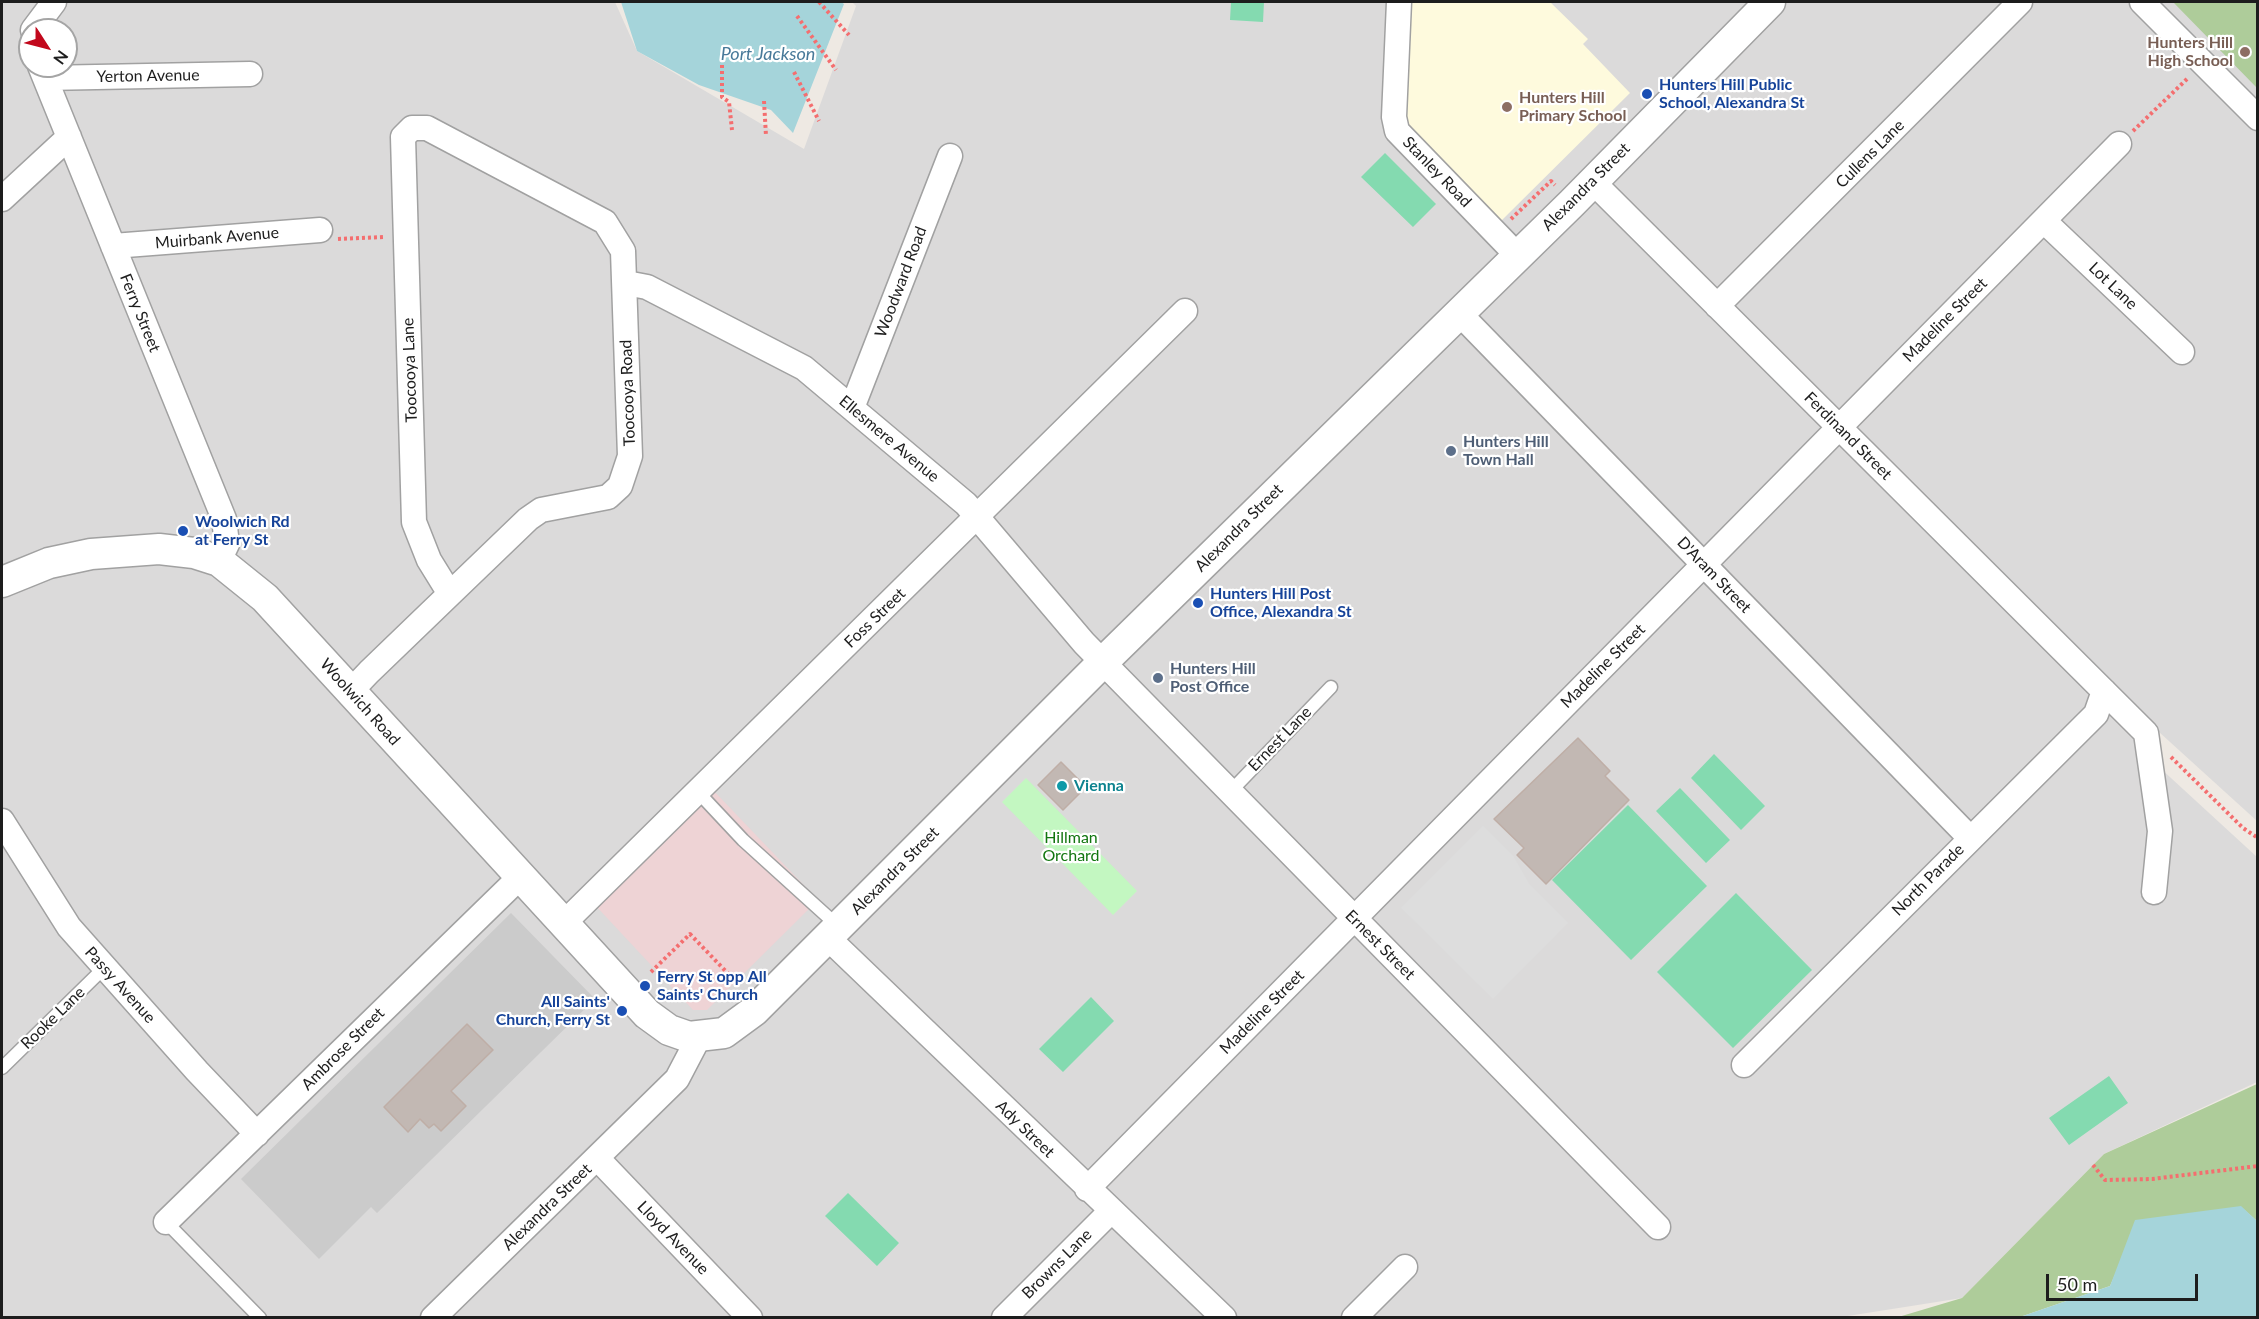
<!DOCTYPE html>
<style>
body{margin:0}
#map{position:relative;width:2259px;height:1319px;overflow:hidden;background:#eee9e3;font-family:Lato,sans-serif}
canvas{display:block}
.frame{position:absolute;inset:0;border:3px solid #1d1d1d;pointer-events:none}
.north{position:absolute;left:18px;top:18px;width:60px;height:60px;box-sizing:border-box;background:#fff;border:2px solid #a5a5a5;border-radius:50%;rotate:126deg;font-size:16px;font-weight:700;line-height:24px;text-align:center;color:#1d1d1d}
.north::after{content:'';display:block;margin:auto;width:21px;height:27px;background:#c2081c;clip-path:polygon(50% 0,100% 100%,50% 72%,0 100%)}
.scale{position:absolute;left:2046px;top:1274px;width:152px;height:27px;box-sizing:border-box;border:3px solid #1d1d1d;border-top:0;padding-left:8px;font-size:18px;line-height:21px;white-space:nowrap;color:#1d1d1d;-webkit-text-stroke:4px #fff;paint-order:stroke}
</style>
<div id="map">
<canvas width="2259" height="1319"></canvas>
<div class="frame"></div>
<div class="north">N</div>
<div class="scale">50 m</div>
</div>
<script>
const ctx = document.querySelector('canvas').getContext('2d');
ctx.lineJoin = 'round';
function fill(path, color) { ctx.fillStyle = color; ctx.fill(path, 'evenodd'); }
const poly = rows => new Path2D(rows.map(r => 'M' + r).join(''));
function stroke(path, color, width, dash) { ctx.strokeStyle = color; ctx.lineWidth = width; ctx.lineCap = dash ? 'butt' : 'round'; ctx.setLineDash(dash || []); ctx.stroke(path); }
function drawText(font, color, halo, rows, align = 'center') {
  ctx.font = font + ' Lato,sans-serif'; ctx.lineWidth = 4.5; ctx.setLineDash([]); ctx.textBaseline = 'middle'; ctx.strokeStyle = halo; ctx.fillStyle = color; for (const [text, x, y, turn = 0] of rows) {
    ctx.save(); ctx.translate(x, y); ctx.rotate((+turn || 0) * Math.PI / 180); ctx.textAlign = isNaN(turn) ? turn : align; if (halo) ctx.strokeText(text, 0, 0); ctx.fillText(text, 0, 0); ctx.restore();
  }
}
const residential = poly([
 [2,2,615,2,637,51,804,149,856,6,852,2,2174,2,2257,85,2257,821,2159,732,2159,767,2257,857,2257,1082,2104,1154,1962,1298,1835,1318,2,1318],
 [30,30,66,30,66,66,30,66]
]);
const commercial = poly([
 [712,789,818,900,707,1010,693,1010,594,904]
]);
const education = poly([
 [1406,2,1550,2,1588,39,1583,44,1630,93,1500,222,1397,122]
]);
const religious = poly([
 [511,913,595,999,377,1213,371,1207,319,1259,241,1179]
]);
const forest = poly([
 [2174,2,2257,2,2257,88,2174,3],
 [2257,1084,2257,1221,2241,1207,2121,1261,2110,1286,2020,1317,1895,1318,1962,1298,2104,1154]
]);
const park = poly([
 [1026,778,1137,891,1113,915,1002,802]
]);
const pitch = poly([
 [1231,2,1264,2,1263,22,1230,20],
 [1385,153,1436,204,1413,227,1361,177],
 [1714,754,1765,806,1741,830,1691,778],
 [1680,788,1730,840,1706,863,1656,811],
 [1628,805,1707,886,1631,960,1552,880],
 [1736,893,1812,970,1733,1048,1657,972],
 [1091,997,1114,1021,1063,1072,1039,1049],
 [2109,1076,2128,1103,2069,1145,2049,1118],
 [848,1193,899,1243,877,1266,825,1216]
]);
const parking = poly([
 [1483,826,1514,857,1530,885,1568,923,1493,999,1401,908]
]);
const water = poly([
 [621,2,841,2,844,4,793,133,771,110,699,85,637,51],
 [2241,1206,2257,1221,2257,1317,2020,1317,2110,1286,2135,1220]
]);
const building = poly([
 [1578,738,1610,771,1605,776,1629,800,1546,884,1517,855,1524,848,1494,819,1578,738],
 [1061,762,1086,787,1063,810,1038,785,1061,762],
 [467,1024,493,1050,451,1091,466,1106,441,1131,434,1124,429,1128,420,1119,408,1132,384,1107,467,1024]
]);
const path = poly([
 [819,2,849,35],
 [797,16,836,70],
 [722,65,722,97,729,102,732,130],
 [794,72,819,121],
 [764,101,766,136],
 [2133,131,2188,78],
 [1511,219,1551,181,1555,185],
 [338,239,384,237],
 [2171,757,2243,828,2258,838],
 [651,972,690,934,739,985],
 [2093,1165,2105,1180,2152,1179,2258,1166]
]);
const service = poly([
 [698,792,743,840,839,927],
 [1230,792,1331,687],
 [2,1068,104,968],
 [166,1222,260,1318]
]);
const minor = poly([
 [1399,2,1394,117,1397,131,1517,255],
 [2142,2,2258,118],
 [33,30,54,2],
 [40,66,224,519,227,544,219,561],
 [45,78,250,74],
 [1593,182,2146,733,2160,831,2154,892],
 [2,199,69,137],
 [2044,221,2182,352],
 [113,246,320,230],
 [626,283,647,287,804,368,966,504,1084,643,1658,1227],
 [1717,306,2020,2],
 [1458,312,1970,838],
 [852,408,950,156],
 [351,691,369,672,450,594,528,519,541,510,608,497,620,486,630,456,623,251,605,222,427,128,412,128,403,137,414,522,429,560,450,594],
 [2,821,69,927,197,1071,257,1134],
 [563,924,1185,311],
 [828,938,1224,1318],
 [1744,1065,2096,714,2104,691],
 [597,1158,750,1318],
 [1087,1189,2119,144],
 [166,1222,520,877],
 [433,1318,677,1079,699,1037],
 [1004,1318,1111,1211],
 [1354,1318,1405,1267]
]);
const tertiary = poly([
 [2,582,49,563,91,554,159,549,194,553,219,561,265,598,647,1014,669,1030,689,1037,724,1033,754,1011,1103,662,1572,203,1770,2]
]);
const markers = [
 [2245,52,6,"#8d6e63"],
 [1647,94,6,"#1a4fb4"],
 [1507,107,6,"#8d6e63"],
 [1451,451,6,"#5c6f8a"],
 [183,531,6,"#1a4fb4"],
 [1198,603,6,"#1a4fb4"],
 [1158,678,6,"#5c6f8a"],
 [1062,786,6,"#0f9aa8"],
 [645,986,6,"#1a4fb4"],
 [622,1011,6,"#1a4fb4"]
];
const educationNames = [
 ["Hunters Hill",2233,43],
 ["High School",2233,61],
 ["Hunters Hill",1519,98,"left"],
 ["Primary School",1519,116,"left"]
];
const streetNames = [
 ["Yerton Avenue",148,76,-1],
 ["Cullens Lane",1870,154,-45],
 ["Stanley Road",1437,172,46],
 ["Alexandra Street",1586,187,-45],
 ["Muirbank Avenue",217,238,-5],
 ["Woodward Road",901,282,-69],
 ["Lot Lane",2113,286,44],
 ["Ferry Street",140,313,68],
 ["Madeline Street",1945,320,-45],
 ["Toocooya Lane",410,370,-92],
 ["Toocooya Road",628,393,-92],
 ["Ferdinand Street",1848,436,45],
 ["Ellesmere Avenue",889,439,40],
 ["Alexandra Street",1239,528,-45],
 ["D'Aram Street",1714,575,46],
 ["Foss Street",875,618,-44],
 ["Madeline Street",1603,666,-45],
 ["Woolwich Road",360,702,48],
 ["Ernest Lane",1280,739,-46],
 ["Alexandra Street",895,871,-45],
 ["North Parade",1928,880,-45],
 ["Ernest Street",1380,945,45],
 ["Passy Avenue",120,985,48],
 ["Madeline Street",1262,1012,-45],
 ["Rooke Lane",53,1018,-44],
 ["Ambrose Street",343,1049,-45],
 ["Ady Street",1025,1129,44],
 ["Alexandra Street",547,1207,-44],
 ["Lloyd Avenue",673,1238,46],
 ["Browns Lane",1057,1264,-45]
];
const transitNames = [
 ["Hunters Hill Public",1659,85],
 ["School, Alexandra St",1659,103],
 ["Woolwich Rd",195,522],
 ["at Ferry St",195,540],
 ["Hunters Hill Post",1210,594],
 ["Office, Alexandra St",1210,612],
 ["Ferry St opp All",657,977],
 ["Saints' Church",657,995],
 ["All Saints'",610,1002,"right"],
 ["Church, Ferry St",610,1020,"right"]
];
const serviceNames = [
 ["Hunters Hill",1463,442],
 ["Town Hall",1463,460],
 ["Hunters Hill",1170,669],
 ["Post Office",1170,687]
];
const cultureNames = [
 ["Vienna",1074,786]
];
const parkNames = [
 ["Hillman",1071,838],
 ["Orchard",1071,856]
];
const waterNames = [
 ["Port Jackson",768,54]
];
fill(residential, '#dbdada');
fill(commercial, '#eed3d5');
fill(education, '#fefadd');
fill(religious, '#cbcbcb');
fill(forest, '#aecc9a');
fill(park, '#c3f7c1');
fill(pitch, '#84dab0');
fill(parking, '#ddd');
fill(water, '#a5d4da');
fill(building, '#c2b8b3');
stroke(building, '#bfaea6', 1.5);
stroke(service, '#a1a1a1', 15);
stroke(minor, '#a1a1a1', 27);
stroke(tertiary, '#a1a1a1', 33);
stroke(path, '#f46e6f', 4, [3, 3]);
stroke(service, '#fff', 12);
stroke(minor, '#fff', 24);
stroke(tertiary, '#fff', 30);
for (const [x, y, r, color] of markers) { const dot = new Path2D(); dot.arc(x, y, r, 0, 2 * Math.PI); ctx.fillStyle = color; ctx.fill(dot); stroke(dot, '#fff', 2); }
drawText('bold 16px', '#785e54', '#fff', educationNames, 'right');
drawText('16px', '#1d1d1d', '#fff', streetNames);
drawText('bold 16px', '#164399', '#fff', transitNames, 'left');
drawText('bold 16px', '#4e5e75', '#fff', serviceNames, 'left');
drawText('bold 16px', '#0d838f', '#fff', cultureNames, 'left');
drawText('16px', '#127610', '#fff', parkNames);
drawText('italic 18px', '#487999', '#fff', waterNames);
</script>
